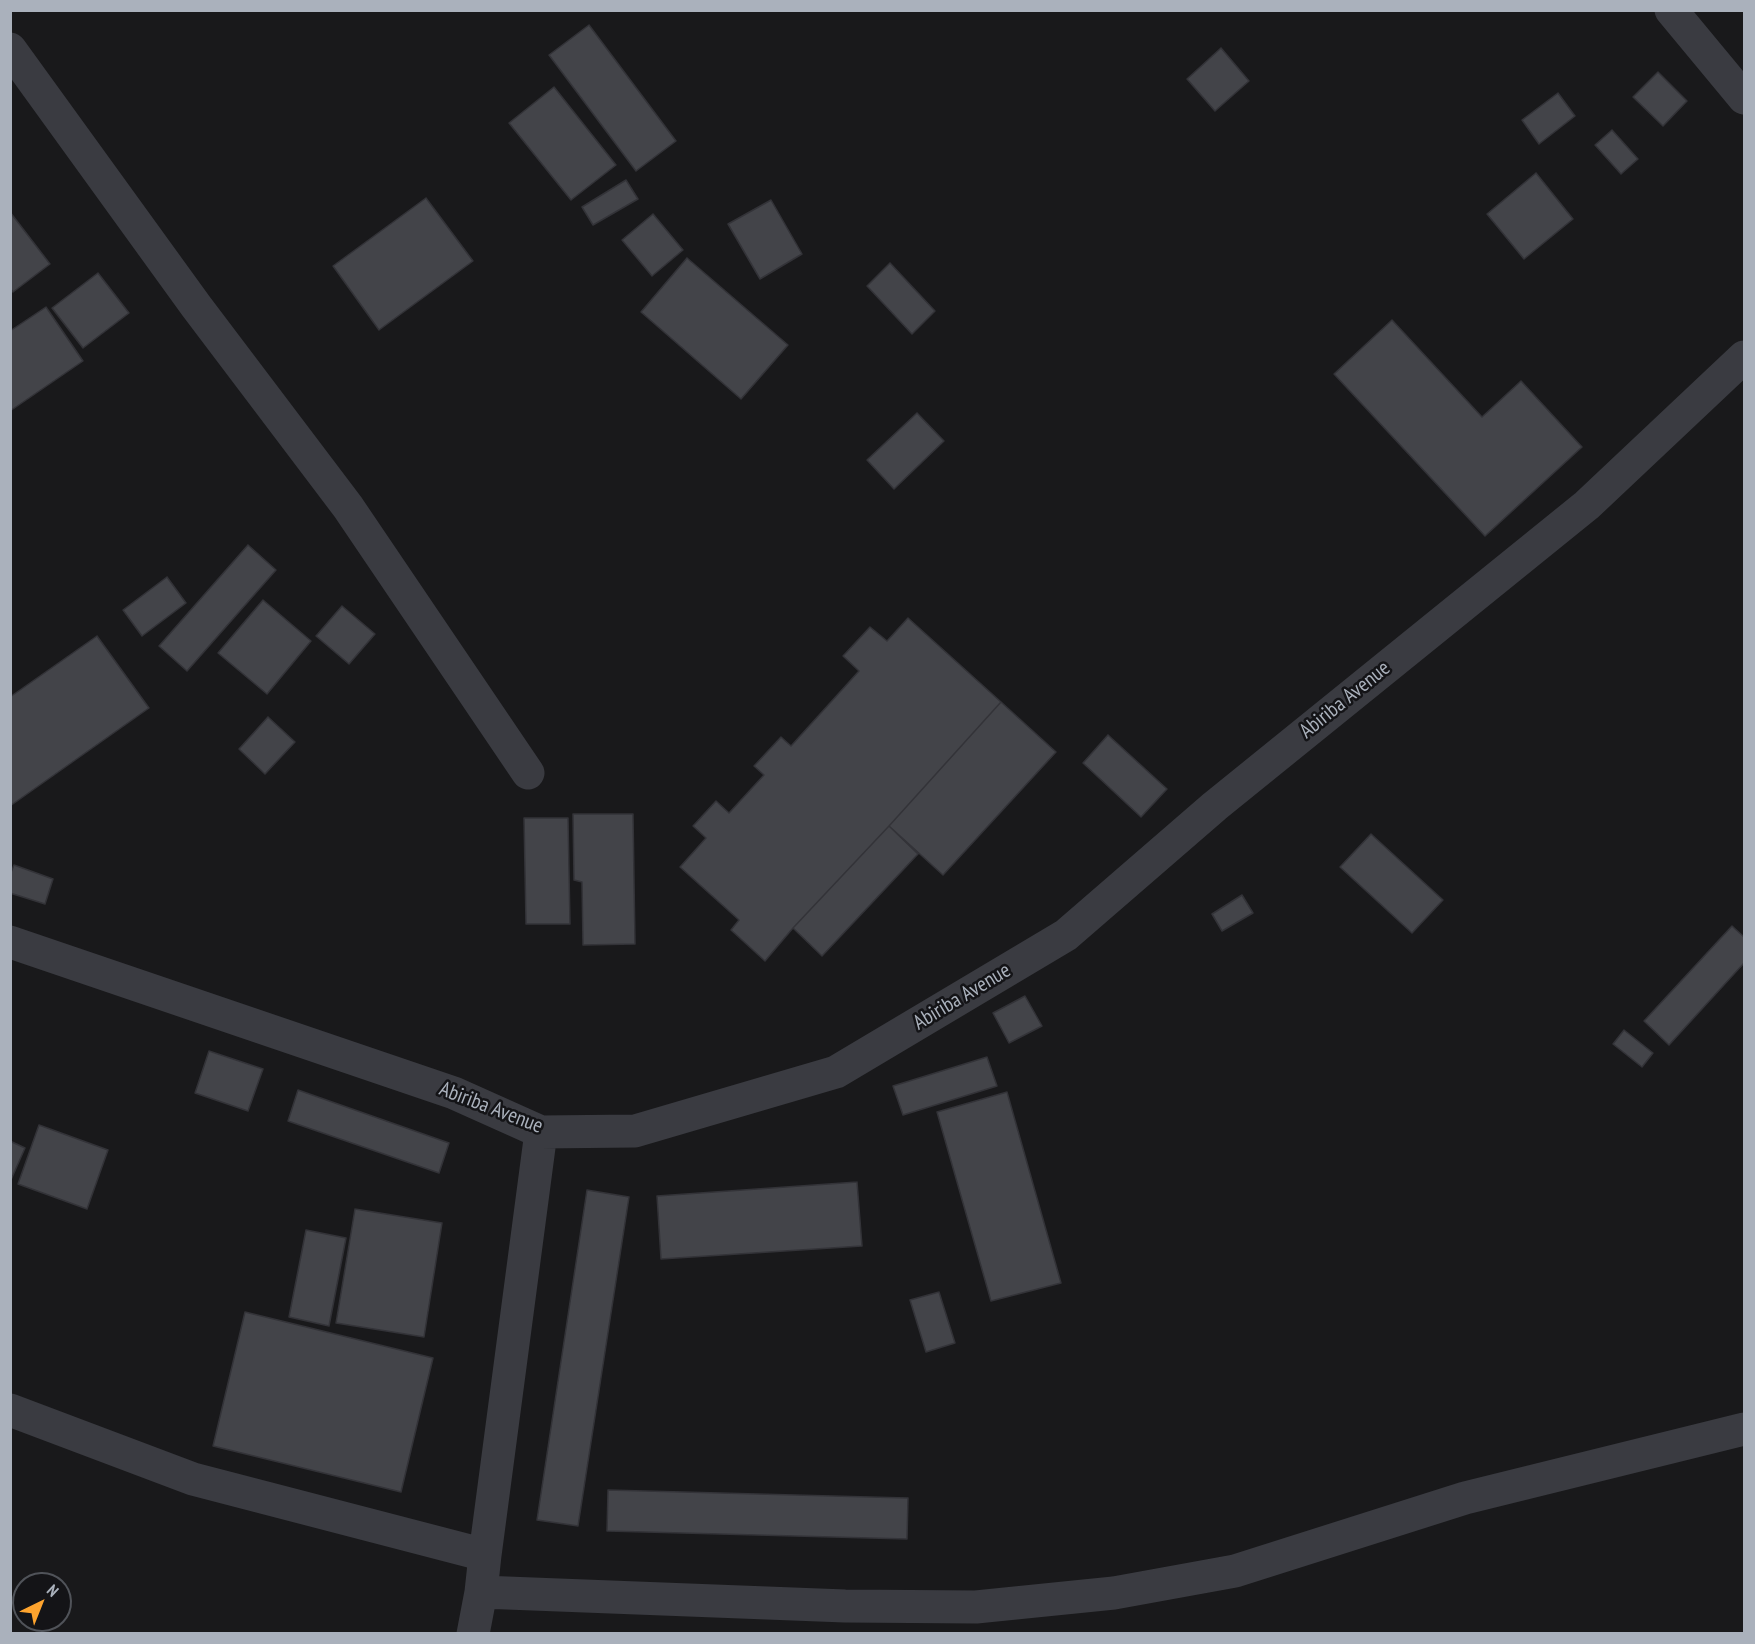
<!DOCTYPE html>
<style>
body{margin:0}
#map{position:relative;width:1755px;height:1644px;overflow:hidden;background:#19191b;font-family:"PT Sans Narrow",sans-serif}
canvas{display:block}
.frame{position:absolute;inset:0;border:12px solid #aab1bc;pointer-events:none}
.north{position:absolute;left:12px;top:1572px;width:60px;height:60px;box-sizing:border-box;background:#141417;border:2px solid #505359;border-radius:50%;rotate:43deg;font-size:16px;font-weight:700;line-height:24px;text-align:center;color:#aab1bc}
.north::after{content:'';display:block;margin:auto;width:21px;height:27px;background:#fea42e;clip-path:polygon(50% 0,100% 100%,50% 72%,0 100%)}
</style>
<div id="map">
<canvas width="1755" height="1644"></canvas>
<div class="frame"></div>
<div class="north">N</div>
</div>
<script>
const ctx = document.querySelector('canvas').getContext('2d');
ctx.lineJoin = 'round';
function fill(path, color) { ctx.fillStyle = color; ctx.fill(path, 'evenodd'); }
const poly = rows => new Path2D(rows.map(r => 'M' + r).join(''));
function stroke(path, color, width, dash) { ctx.strokeStyle = color; ctx.lineWidth = width; ctx.lineCap = dash ? 'butt' : 'round'; ctx.setLineDash(dash || []); ctx.stroke(path); }
function drawText(font, color, halo, rows, align = 'center') {
  ctx.font = font + ' "PT Sans Narrow",sans-serif'; ctx.lineWidth = 5; ctx.setLineDash([]); ctx.textBaseline = 'middle'; ctx.strokeStyle = halo; ctx.fillStyle = color; for (const [text, x, y, turn = 0] of rows) {
    ctx.save(); ctx.translate(x, y); ctx.rotate((+turn || 0) * Math.PI / 180); ctx.textAlign = isNaN(turn) ? turn : align; if (halo) ctx.strokeText(text, 0, 0); ctx.fillText(text, 0, 0); ctx.restore();
  }
}
const building = poly([
 [589,25,676,141,636,171,549,55,589,25],
 [1221,48,1249,81,1215,111,1187,79,1221,48],
 [1658,72,1687,101,1663,126,1633,97,1658,72],
 [554,87,616,165,571,200,509,123,554,87],
 [1558,93,1575,116,1539,144,1522,120,1558,93],
 [1612,130,1638,159,1621,174,1595,145,1612,130],
 [1536,173,1573,219,1524,259,1487,214,1536,173],
 [626,180,638,199,593,225,582,207,626,180],
 [426,198,473,261,379,330,333,266,426,198],
 [771,200,802,254,760,279,728,224,771,200],
 [10,212,50,264,13,292,10,288,10,212],
 [653,214,683,250,652,276,622,240,653,214],
 [687,258,788,345,741,399,641,312,687,258],
 [890,263,935,311,912,334,867,286,890,263],
 [98,273,129,313,83,348,52,308,98,273],
 [46,307,83,361,10,411,10,331,46,307],
 [1392,320,1482,417,1521,381,1582,447,1485,536,1334,374,1392,320],
 [917,413,944,441,894,489,867,460,917,413],
 [248,545,276,570,187,671,159,646,248,545],
 [167,577,186,603,142,636,123,610,167,577],
 [263,600,311,641,267,694,218,653,263,600],
 [342,606,375,634,349,664,316,636,342,606],
 [908,618,1001,702,889,826,793,928,765,961,731,930,739,920,680,867,706,838,693,826,716,801,729,813,764,775,754,766,781,737,791,746,859,671,843,656,870,627,887,641,908,618],
 [97,636,149,708,10,806,10,697,97,636],
 [1001,702,1056,752,943,875,889,826,1001,702],
 [268,717,295,742,265,774,239,749,268,717],
 [1108,735,1167,789,1141,817,1083,763,1108,735],
 [573,814,633,814,635,944,583,945,582,882,574,880,573,814],
 [524,818,568,818,570,924,526,924,524,818],
 [889,826,918,854,822,956,793,928,889,826],
 [1371,834,1443,900,1412,933,1340,867,1371,834],
 [14,865,53,879,45,904,10,893,10,875,14,865],
 [1242,895,1253,913,1222,931,1212,914,1242,895],
 [1732,926,1744,937,1744,963,1669,1045,1644,1021,1732,926],
 [1025,996,1042,1026,1009,1043,993,1013,1025,996],
 [1624,1030,1653,1053,1642,1067,1613,1044,1624,1030],
 [209,1051,263,1069,248,1111,195,1093,209,1051],
 [987,1057,997,1086,903,1115,893,1086,987,1057],
 [298,1090,449,1143,439,1173,288,1121,298,1090],
 [1007,1092,1061,1283,991,1301,937,1112,1007,1092],
 [39,1125,108,1150,87,1209,18,1184,39,1125],
 [10,1141,25,1148,10,1182,10,1141],
 [857,1182,862,1246,661,1259,657,1196,857,1182],
 [587,1190,629,1197,578,1526,537,1520,587,1190],
 [355,1209,442,1223,424,1337,336,1323,355,1209],
 [306,1230,346,1238,329,1326,289,1317,306,1230],
 [939,1292,955,1343,926,1352,910,1300,939,1292],
 [245,1312,433,1358,401,1492,213,1446,245,1312],
 [608,1490,908,1498,907,1539,607,1531,608,1490]
]);
const minor = poly([
 [1671,10,1744,98],
 [10,49,196,306,348,507,528,773],
 [10,942,454,1093,541,1132,635,1131,836,1072,1066,935,1215,806,1587,505,1744,357],
 [10,1410,193,1479,485,1555],
 [481,1592,845,1606,976,1607,1114,1593,1235,1571,1465,1498,1744,1429],
 [473,1634,481,1592,485,1555,541,1132]
]);
const streetNames = [
 ["Abiriba Avenue",1345,700,-39],
 ["Abiriba Avenue",962,997,-31],
 ["Abiriba Avenue",491,1108,21]
];
fill(building, '#434449');
stroke(building, '#333338', 1.5);
stroke(minor, '#3a3b41', 33);
drawText('21px', '#aab1bc', '#141417', streetNames);
</script>
